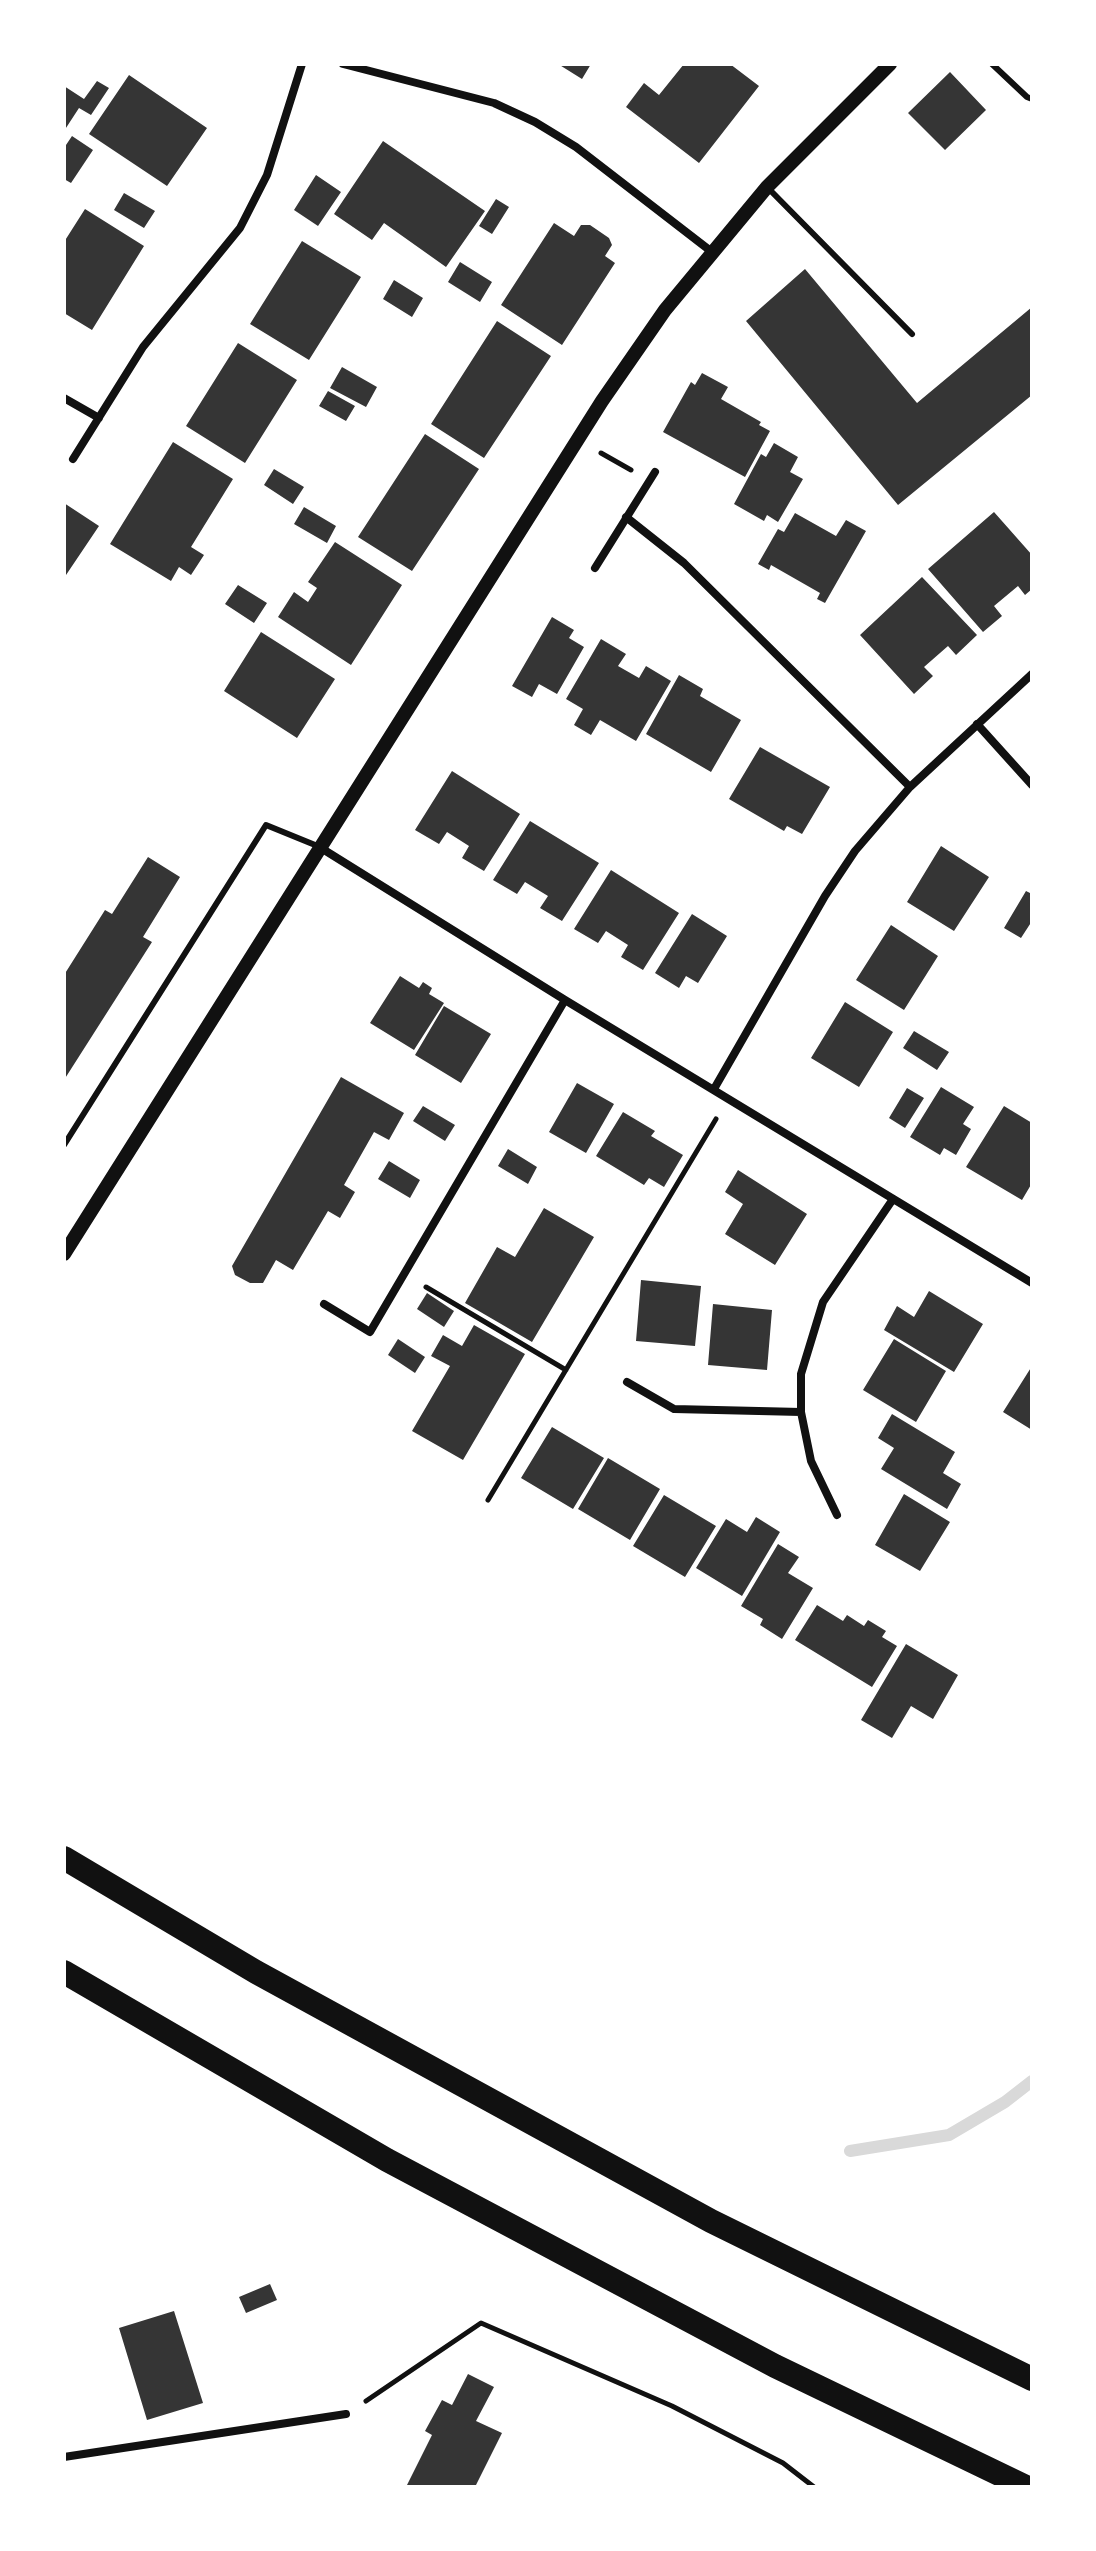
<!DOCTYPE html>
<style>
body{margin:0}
#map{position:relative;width:1096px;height:2551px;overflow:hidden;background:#fff;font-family:"DejaVu Sans",sans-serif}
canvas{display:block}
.frame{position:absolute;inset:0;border:66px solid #fff;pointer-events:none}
</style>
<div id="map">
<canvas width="1096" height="2551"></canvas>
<div class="frame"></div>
</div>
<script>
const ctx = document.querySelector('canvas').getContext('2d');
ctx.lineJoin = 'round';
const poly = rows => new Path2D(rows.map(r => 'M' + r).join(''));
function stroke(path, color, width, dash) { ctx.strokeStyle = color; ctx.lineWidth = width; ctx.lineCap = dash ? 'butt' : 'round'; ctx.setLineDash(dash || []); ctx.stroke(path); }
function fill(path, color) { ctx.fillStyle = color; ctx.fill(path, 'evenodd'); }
const stream = poly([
 [850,2151,949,2135,1005,2102,1032,2081]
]);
const building = poly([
 [558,64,591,64,582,79],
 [684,64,730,64,759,86,699,163,626,107,644,83,659,95],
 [950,72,986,110,945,150,908,113],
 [129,75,207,128,167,186,89,134],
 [97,81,109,88,91,115,79,108,64,131,64,86,84,99],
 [72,136,93,150,71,183,64,179,64,148],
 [383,141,485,211,446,267,384,223,372,240,334,214],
 [316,175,341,192,318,226,294,210],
 [124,193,155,211,144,228,114,210],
 [496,199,509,207,492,234,479,226],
 [85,209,144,246,92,330,64,313,64,242],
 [554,223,574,236,581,225,590,225,609,238,612,245,605,256,615,263,562,345,501,305],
 [302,241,361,277,309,360,250,324],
 [460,262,492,282,480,302,448,282],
 [805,269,917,403,1032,307,1032,395,898,505,746,321],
 [394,280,423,298,412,317,383,299],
 [497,321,551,356,484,458,431,424],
 [238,343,297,380,245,463,186,426],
 [342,367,377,387,366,407,330,388],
 [702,373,728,387,721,399,761,422,759,425,770,431,745,477,663,432,691,382,695,385],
 [328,391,355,406,346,421,319,406],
 [425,434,479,469,412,571,358,537],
 [173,442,233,479,191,547,204,555,191,575,179,567,171,581,110,544],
 [774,443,798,457,790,472,803,479,778,522,767,515,764,521,734,504,761,454,766,457],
 [274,469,304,487,293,504,264,485],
 [64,503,99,526,64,578],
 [304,507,336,526,327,543,294,524],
 [994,512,1032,555,1032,589,1025,595,1018,586,994,606,1002,616,983,632,928,569],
 [795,513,836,536,846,520,866,531,825,603,817,599,820,593,771,565,769,570,758,564,778,529,784,532],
 [335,542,402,585,351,665,278,617,294,592,308,602,317,588,308,582],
 [922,577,977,635,956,655,948,646,924,667,933,676,914,694,860,635],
 [238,585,267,603,254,623,225,604],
 [552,617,574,630,569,638,584,647,557,694,539,684,532,697,512,686],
 [261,632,335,679,297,738,224,691],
 [601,639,626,654,618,666,639,678,646,666,671,681,636,741,600,720,591,735,574,725,583,709,566,699],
 [679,675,703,689,700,696,741,720,711,772,646,734],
 [760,747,830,787,802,834,787,826,784,831,729,799],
 [452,771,520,814,484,871,462,858,469,846,447,832,439,844,415,830],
 [530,821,599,863,562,921,540,908,548,896,525,882,517,894,493,880],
 [941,846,989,877,954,931,907,902],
 [148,857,180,877,143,937,152,942,64,1080,64,975,105,910,112,914],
 [611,870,679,913,643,970,621,957,628,945,606,931,598,943,574,929],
 [1026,891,1032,894,1032,921,1021,938,1004,928],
 [692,914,727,936,698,983,686,976,679,988,655,973],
 [891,925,938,956,904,1010,856,980],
 [400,976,419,988,423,982,432,988,429,994,444,1003,414,1050,370,1023],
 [845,1002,893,1032,859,1087,811,1058],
 [444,1006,491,1034,461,1083,415,1055],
 [914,1031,949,1052,937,1070,903,1048],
 [341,1077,404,1113,389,1140,374,1132,344,1185,355,1192,340,1218,328,1211,293,1270,276,1260,263,1283,250,1283,235,1275,232,1266],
 [577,1083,614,1104,586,1153,549,1132],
 [941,1087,974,1107,963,1124,971,1129,956,1155,944,1148,940,1155,910,1137],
 [907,1088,924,1098,905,1128,889,1118],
 [423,1106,455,1125,445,1141,413,1121],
 [1004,1106,1032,1123,1032,1183,1022,1200,966,1167],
 [623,1112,655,1131,651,1136,683,1155,664,1187,649,1178,644,1185,596,1156],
 [508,1149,537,1167,528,1184,498,1166],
 [389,1161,420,1180,410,1198,378,1179],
 [738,1170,807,1214,775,1265,725,1234,743,1204,725,1192],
 [544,1208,594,1237,532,1342,465,1303,497,1247,515,1257],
 [641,1280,701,1286,695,1346,636,1341],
 [929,1291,983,1324,954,1372,884,1330,897,1306,914,1317],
 [427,1293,454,1311,444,1327,417,1309],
 [713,1304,772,1310,767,1370,708,1365],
 [474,1325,525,1354,463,1460,412,1431,450,1366,431,1356,443,1335,462,1346],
 [398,1339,425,1357,415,1373,388,1355],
 [894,1339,946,1371,916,1422,863,1390],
 [1032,1366,1032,1430,1003,1412],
 [892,1414,955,1452,943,1473,961,1484,947,1509,881,1469,894,1448,878,1438],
 [552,1427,604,1458,573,1509,521,1478],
 [608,1458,660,1489,630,1540,578,1509],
 [904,1494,950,1522,920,1571,875,1545],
 [664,1495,716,1526,685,1577,633,1546],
 [756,1517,780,1532,742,1596,696,1568,726,1519,747,1532],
 [778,1544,799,1557,788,1573,813,1588,782,1639,760,1625,763,1619,741,1606],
 [817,1605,843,1621,847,1615,864,1626,868,1620,886,1631,882,1637,897,1646,872,1687,795,1640],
 [906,1644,958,1675,933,1719,911,1706,892,1738,861,1720],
 [270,2284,277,2300,246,2313,239,2297],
 [174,2311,203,2403,147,2420,119,2328],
 [468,2374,494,2387,476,2421,502,2433,475,2487,406,2487,432,2435,425,2431,442,2400,452,2405]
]);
const path = poly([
 [601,453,631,470],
 [426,1287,566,1370],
 [488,1500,716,1119],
 [366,2401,481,2323,672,2406,783,2463,814,2487]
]);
const service = poly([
 [992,64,1027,97,1032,99],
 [768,188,912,334],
 [64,1145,266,825,320,847]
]);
const minor = poly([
 [343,64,494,103,535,122,576,147,712,252],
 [64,398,99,418],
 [73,459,143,347,240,228,267,175,302,64],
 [626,517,684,563,910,787],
 [595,568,655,472],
 [977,724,1032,785],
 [321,848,565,1000,1032,1283],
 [714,1089,825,896,855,851,910,787,1032,674],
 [324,1304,370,1332,565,1000],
 [627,1382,674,1409,801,1412],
 [837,1515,811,1461,801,1412,801,1374,823,1302,893,1199],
 [64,2457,346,2414]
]);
const tertiary = poly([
 [64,1254,602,401,665,310,767,187,890,64]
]);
const motorway = poly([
 [64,1858,256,1972,711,2221,1032,2379],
 [64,1972,387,2160,775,2366,1026,2487]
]);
stroke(stream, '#d9d9d9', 12);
fill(building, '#353535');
stroke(path, '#111', 5);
stroke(service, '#111', 6);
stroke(minor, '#111', 8);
stroke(tertiary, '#111', 14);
stroke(motorway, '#111', 24);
</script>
